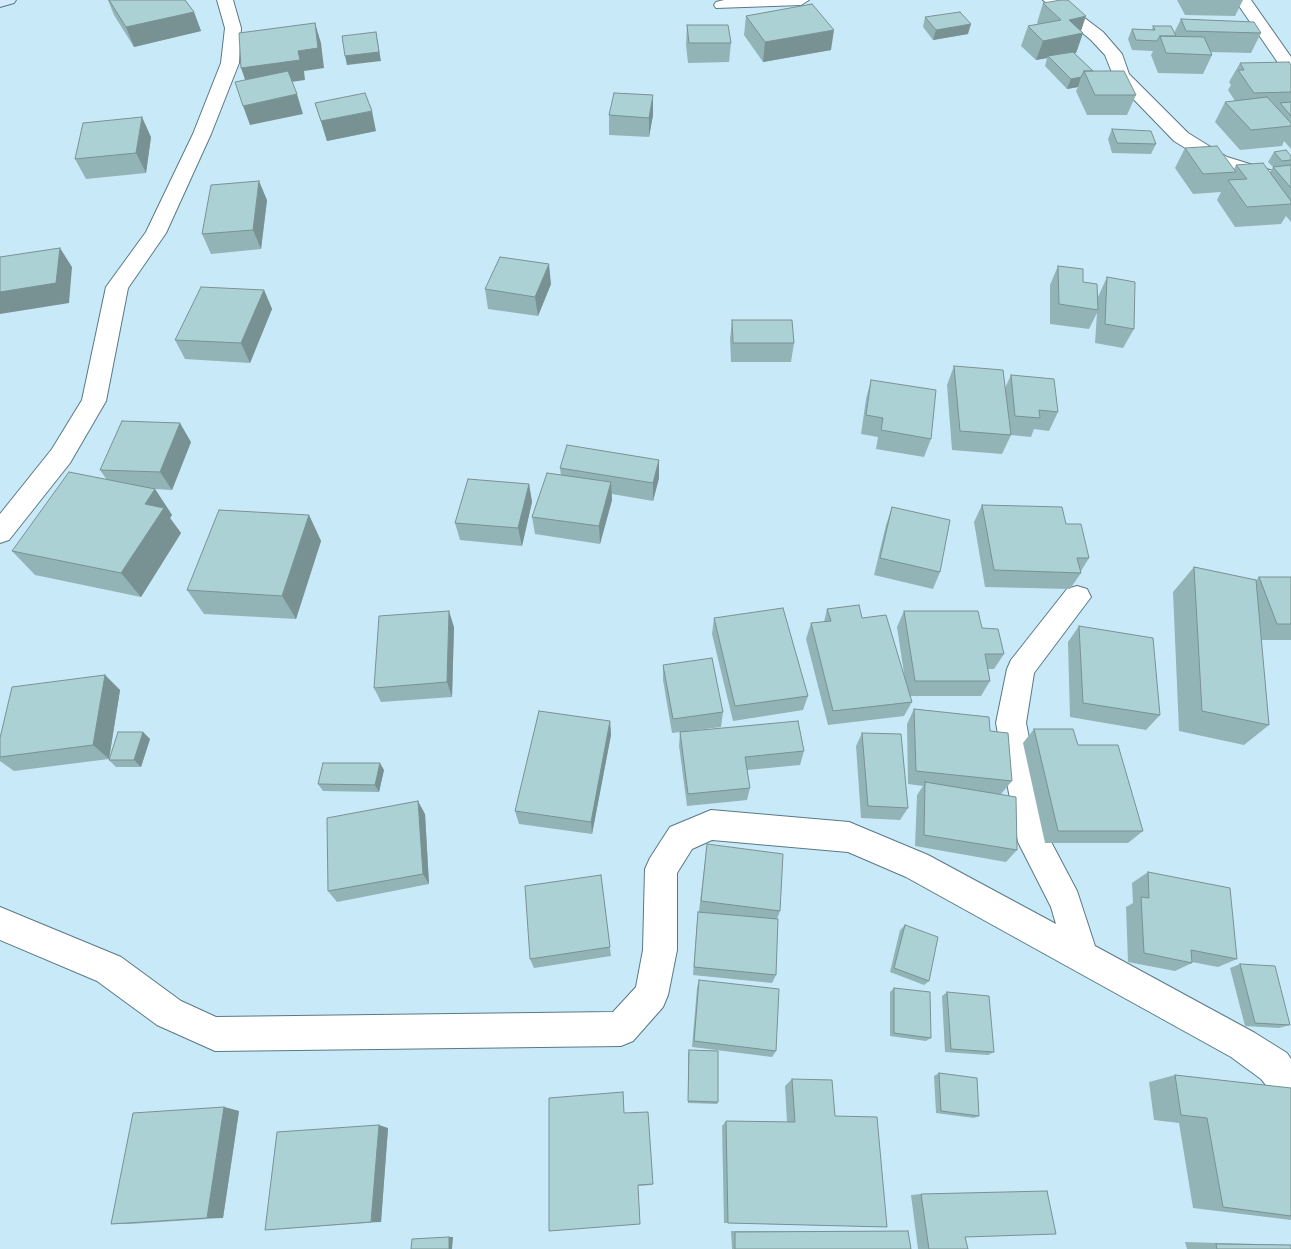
<!DOCTYPE html>
<style>
body{margin:0}
canvas{display:block;background:#c8e9f8}
</style>
<canvas width="1291" height="1249"></canvas>
<script>
const ctx = document.querySelector('canvas').getContext('2d');
ctx.lineJoin = 'round';
const poly = rows => new Path2D(rows.map(r => 'M' + r).join(''));
function stroke(path, color, width, dash) { ctx.strokeStyle = color; ctx.lineWidth = width; ctx.lineCap = dash ? 'butt' : 'round'; ctx.setLineDash(dash || []); ctx.stroke(path); }
function fill(path, color) { ctx.fillStyle = color; ctx.fill(path, 'evenodd'); }
const street = poly([
 [217,0,233,0,241,28,239,63,211,134,166,233,128,288,106,401,70,463,9,540,0,543,0,514,52,449,82,400,106,287,146,232,193,134,221,63,225,28,217,0],
 [724,0,809,0,801,5,716,8,714,5,716,2,724,0],
 [1043,0,1061,0,1103,32,1122,54,1129,74,1188,133,1227,157,1276,172,1291,169,1291,181,1275,184,1213,165,1174,141,1115,80,1105,55,1091,40,1043,0],
 [1235,0,1251,0,1291,57,1291,74,1285,73,1235,0],
 [1077,586,1087,589,1091,597,1034,673,1026,723,1049,838,1077,891,1095,946,1255,1033,1287,1053,1291,1059,1291,1105,1278,1100,1261,1079,1231,1057,906,877,848,852,712,840,692,849,677,873,677,950,668,995,663,1007,633,1041,621,1046,215,1051,157,1025,97,981,0,940,0,907,121,957,181,1001,216,1017,613,1012,636,987,643,950,645,869,650,858,670,827,711,810,849,822,928,855,1056,924,1051,907,1018,842,996,723,1007,669,1011,660,1067,589,1077,586]
]);
const secondary = poly([
 [0,0,16,0,14,3,0,7,0,0]
]);
const wall = poly([
 [108,0,185,0,194,12,201,31,134,47,114,15],
 [1177,0,1243,0,1235,16,1185,15],
 [1043,3,1083,33,1076,53,1074,53,1093,71,1136,95,1127,115,1087,115,1076,91,1078,87,1067,89,1045,66,1047,58,1036,60,1021,46,1028,26,1038,24,1037,23],
 [746,16,831,50,763,62,744,35],
 [925,17,968,34,933,40,923,27],
 [1181,19,1261,33,1251,53,1211,52,1212,55,1203,74,1158,73,1151,55,1153,51,1132,50,1128,39,1132,29,1152,30,1153,26,1174,33],
 [687,25,731,43,729,62,688,63,686,45],
 [1240,63,1291,65,1291,149,1284,141,1282,146,1240,150,1215,122,1225,102,1235,101,1228,90,1231,85,1229,82],
 [315,103,376,131,327,141],
 [609,115,653,115,649,137,609,135],
 [1112,129,1156,144,1151,154,1112,153,1108,139],
 [151,137,146,173,86,179,75,159],
 [1185,148,1234,169,1236,165,1270,172,1273,167,1268,162,1274,152,1291,156,1291,222,1286,216,1281,224,1235,227,1217,200,1221,192,1193,194,1175,168],
 [267,200,261,249,211,254,202,234],
 [1058,266,1083,282,1098,297,1107,277,1134,329,1123,348,1095,343,1097,313,1089,329,1050,324,1050,285],
 [551,284,538,316,488,309,485,289],
 [264,290,272,309,250,363,185,359,175,340],
 [732,320,794,343,791,362,731,362,730,339],
 [954,366,1005,388,1011,375,1058,412,1049,431,1034,429,1031,437,1011,435,1002,454,952,450,947,385],
 [871,380,931,439,924,457,876,449,878,437,861,434,866,399],
 [191,442,172,490,155,489,172,515,170,518,181,533,141,597,35,575,12,551,107,480,100,470],
 [659,460,659,478,653,501,612,494,612,500,600,544,535,534,532,517,561,475,560,468],
 [529,484,532,502,522,546,460,540,455,523],
 [982,505,1066,524,1089,558,1081,571,1081,573,1070,589,985,587,974,522],
 [892,507,940,572,933,589,874,575,886,525],
 [309,515,321,541,296,619,204,614,187,590],
 [1194,567,1256,580,1259,577,1291,577,1291,640,1261,640,1269,725,1244,745,1179,731,1173,592],
 [827,609,862,618,905,680,897,627,904,611,982,628,1004,654,994,669,988,669,990,681,981,696,910,696,912,702,904,716,828,725,806,639,811,623,824,622],
 [714,618,808,696,803,710,733,721,712,634],
 [1079,626,1160,715,1146,730,1070,717,1068,642],
 [454,627,452,697,381,702,374,688],
 [663,665,723,712,721,727,688,731,804,751,800,765,747,770,750,788,747,800,687,806,679,746,680,732,672,733,663,680],
 [105,675,120,690,109,759,14,771,0,761,0,738],
 [914,709,990,731,1012,781,1001,794,1017,850,1006,862,915,846,917,795,923,786,908,784,907,724],
 [610,721,611,735,592,834,519,824,515,811],
 [1034,729,1078,745,1143,831,1128,843,1045,843,1023,743],
 [143,732,150,739,141,767,116,767,109,760],
 [862,733,908,808,900,820,861,818,856,746],
 [384,770,379,792,323,791,318,784],
 [425,814,429,884,337,902,328,891],
 [707,844,780,911,777,919,776,975,772,983,693,975,697,921,699,911],
 [1148,872,1237,959,1218,967,1192,962,1192,963,1175,971,1128,962,1126,907,1133,903,1132,883],
 [601,875,611,956,534,968,530,959],
 [905,925,929,981,924,985,890,972,900,930],
 [1240,964,1290,1025,1279,1028,1245,1026,1230,968],
 [699,980,776,1051,772,1057,692,1047,697,988],
 [894,988,931,1038,926,1041,890,1036,890,992],
 [947,992,994,1052,988,1055,945,1052,942,996],
 [689,1050,718,1102,717,1104,688,1103,688,1053],
 [939,1073,979,1116,974,1118,936,1113,934,1076],
 [1175,1075,1291,1088,1291,1220,1193,1208,1179,1123,1154,1120,1149,1082],
 [792,1079,835,1116,887,1227,724,1223,722,1126,726,1121,787,1122,785,1086],
 [623,1092,624,1113,653,1184,652,1185,638,1186,549,1231],
 [224,1107,239,1111,223,1218,130,1224,111,1224],
 [388,1128,381,1222,265,1230],
 [921,1194,965,1237,968,1249,918,1249,911,1195],
 [731,1231,908,1231,911,1249,732,1249],
 [1185,1242,1291,1245,1291,1249,1187,1249]
]);
const shadedWall = poly([
 [194,12,201,31,134,47,126,27],
 [1086,16,1080,34,1083,33,1076,53,1050,58,1048,56,1047,58,1036,60,1043,41,1069,20],
 [315,23,321,43,324,68,304,71,305,80,248,88,241,68],
 [971,24,968,34,933,40,936,30],
 [834,30,831,50,763,62,765,42],
 [376,32,381,61,347,65,345,56],
 [1081,77,1078,87,1067,89,1071,79],
 [297,94,303,114,250,125,243,106],
 [653,95,653,115,649,137,649,118],
 [372,111,376,131,327,141,321,121],
 [142,117,151,137,146,173,136,153],
 [259,181,267,200,261,249,253,230],
 [60,248,72,267,69,303,0,314,0,292],
 [549,264,551,284,538,316,535,297],
 [264,290,272,309,250,363,241,343],
 [180,423,191,442,172,490,160,472],
 [659,460,659,478,653,501,653,483],
 [611,482,612,500,600,544,599,526],
 [529,484,532,502,522,546,518,528],
 [155,489,172,515,170,518,181,533,141,597,121,573,145,504],
 [309,515,321,541,296,619,282,596],
 [449,611,454,627,452,697,447,682],
 [105,675,120,690,109,759,93,745],
 [610,721,611,735,592,834,591,822],
 [143,732,150,739,141,767,134,760],
 [380,763,384,770,379,792,375,785],
 [418,801,425,814,429,884,423,874],
 [224,1107,239,1111,223,1218,207,1218],
 [379,1125,388,1128,381,1222,371,1222],
 [449,1237,453,1237,452,1249,449,1249]
]);
const building = poly([
 [109,0,185,0,194,12,126,27,109,0],
 [1061,0,1068,0,1086,16,1069,20,1083,33,1043,41,1028,26,1061,20,1043,3,1061,0],
 [812,4,834,30,765,42,746,16,812,4],
 [960,12,971,24,936,30,925,17,960,12],
 [1181,19,1254,22,1261,33,1186,31,1181,19],
 [315,23,318,48,298,51,300,60,241,68,239,33,315,23],
 [687,25,728,25,731,43,689,43,687,25],
 [1153,26,1171,26,1176,36,1160,36,1157,41,1136,40,1132,29,1155,30,1153,26],
 [376,32,379,52,345,56,342,36,376,32],
 [1160,36,1204,37,1212,55,1166,53,1160,36],
 [1073,52,1093,71,1084,71,1081,77,1071,79,1048,56,1073,52],
 [1289,62,1291,65,1291,92,1254,93,1238,70,1244,70,1240,63,1289,62],
 [288,71,297,94,243,106,235,82,288,71],
 [1084,71,1124,71,1136,95,1095,95,1084,71],
 [365,93,372,111,321,121,315,103,365,93],
 [614,93,653,95,649,118,609,115,614,93],
 [1267,97,1291,123,1291,126,1251,130,1225,102,1267,97],
 [1291,102,1291,116,1280,103,1291,102],
 [142,117,136,153,75,159,83,123,142,117],
 [1112,129,1151,131,1156,144,1117,143,1112,129],
 [1217,146,1236,172,1203,174,1185,148,1217,146],
 [1286,150,1291,156,1291,160,1282,161,1274,152,1286,150],
 [1263,163,1291,201,1291,204,1247,207,1228,180,1247,179,1236,165,1263,163],
 [1291,165,1291,188,1273,167,1291,165],
 [259,181,253,230,202,234,211,185,259,181],
 [60,248,56,283,0,292,0,257,60,248],
 [500,257,549,264,535,297,485,289,500,257],
 [1058,266,1083,269,1083,282,1097,284,1098,310,1059,304,1058,266],
 [1107,277,1135,282,1134,329,1105,324,1107,277],
 [201,287,264,290,241,343,175,340,201,287],
 [732,320,792,320,794,343,733,343,732,320],
 [954,366,1003,370,1011,435,960,431,954,366],
 [1011,375,1054,379,1058,412,1039,410,1040,418,1015,416,1011,375],
 [871,380,936,390,931,439,881,430,883,418,866,415,871,380],
 [122,421,180,423,160,472,100,470,122,421],
 [567,445,659,460,653,483,560,468,567,445],
 [69,472,155,489,145,504,164,508,121,573,12,551,69,472],
 [547,473,611,482,599,526,532,517,547,473],
 [468,479,529,484,518,528,455,523,468,479],
 [982,505,1062,507,1066,524,1081,524,1089,558,1077,558,1081,573,994,570,982,505],
 [892,507,950,520,940,572,880,558,892,507],
 [219,510,309,515,282,596,187,590,219,510],
 [1194,567,1256,580,1269,725,1202,711,1194,567],
 [1259,577,1291,577,1291,624,1277,624,1259,577],
 [859,605,862,618,886,615,912,702,833,711,811,623,831,621,827,609,859,605],
 [783,608,808,696,735,706,714,618,783,608],
 [449,611,447,682,374,688,379,616,449,611],
 [904,611,978,611,982,628,998,629,1004,654,985,654,990,681,915,681,904,611],
 [1079,626,1153,638,1160,715,1083,703,1079,626],
 [712,658,723,712,673,719,663,665,712,658],
 [105,675,93,745,0,757,0,738,12,687,105,675],
 [914,709,989,717,990,731,1008,733,1012,781,916,771,914,709],
 [539,711,610,721,591,822,515,811,539,711],
 [798,721,804,751,745,757,750,788,688,794,680,732,798,721],
 [1034,729,1073,729,1078,745,1118,745,1143,831,1058,831,1034,729],
 [118,732,143,732,134,760,109,760,118,732],
 [862,733,901,734,908,808,868,806,862,733],
 [323,763,380,763,375,785,318,784,323,763],
 [925,782,1016,797,1017,850,924,835,925,782],
 [418,801,423,874,328,891,327,818,418,801],
 [707,844,783,854,780,911,701,901,707,844],
 [1148,872,1230,888,1237,959,1191,950,1192,963,1144,953,1141,897,1149,898,1148,872],
 [601,875,610,947,530,959,525,886,601,875],
 [698,912,778,919,776,975,694,967,698,912],
 [905,925,938,937,929,981,894,968,905,925],
 [1240,964,1275,966,1290,1025,1255,1023,1240,964],
 [699,980,779,989,776,1051,694,1041,699,980],
 [894,988,930,992,931,1038,894,1033,894,988],
 [947,992,989,996,994,1052,951,1049,947,992],
 [689,1050,718,1051,718,1102,688,1101,689,1050],
 [939,1073,977,1078,979,1116,941,1111,939,1073],
 [1175,1075,1291,1088,1291,1216,1223,1207,1207,1118,1181,1115,1175,1075],
 [792,1079,832,1080,835,1116,877,1117,887,1227,728,1223,726,1121,795,1122,792,1079],
 [623,1092,624,1113,648,1112,653,1184,638,1185,640,1224,549,1231,549,1098,623,1092],
 [224,1107,207,1218,111,1224,133,1113,224,1107],
 [379,1125,371,1222,265,1230,277,1132,379,1125],
 [1047,1191,1056,1234,965,1237,968,1249,929,1249,921,1194,1047,1191],
 [908,1231,911,1249,735,1249,735,1232,908,1231],
 [449,1237,449,1249,411,1249,412,1239,449,1237],
 [1216,1244,1291,1245,1291,1249,1217,1249,1216,1244]
]);
stroke(street, '#5a7985', 2);
stroke(secondary, '#5a7985', 2);
fill(street, '#fff');
fill(secondary, '#d3e9fc');
fill(wall, '#93b4b6');
fill(shadedWall, '#789294');
fill(building, '#abd1d4');
stroke(building, '#789294', 1);
</script>
